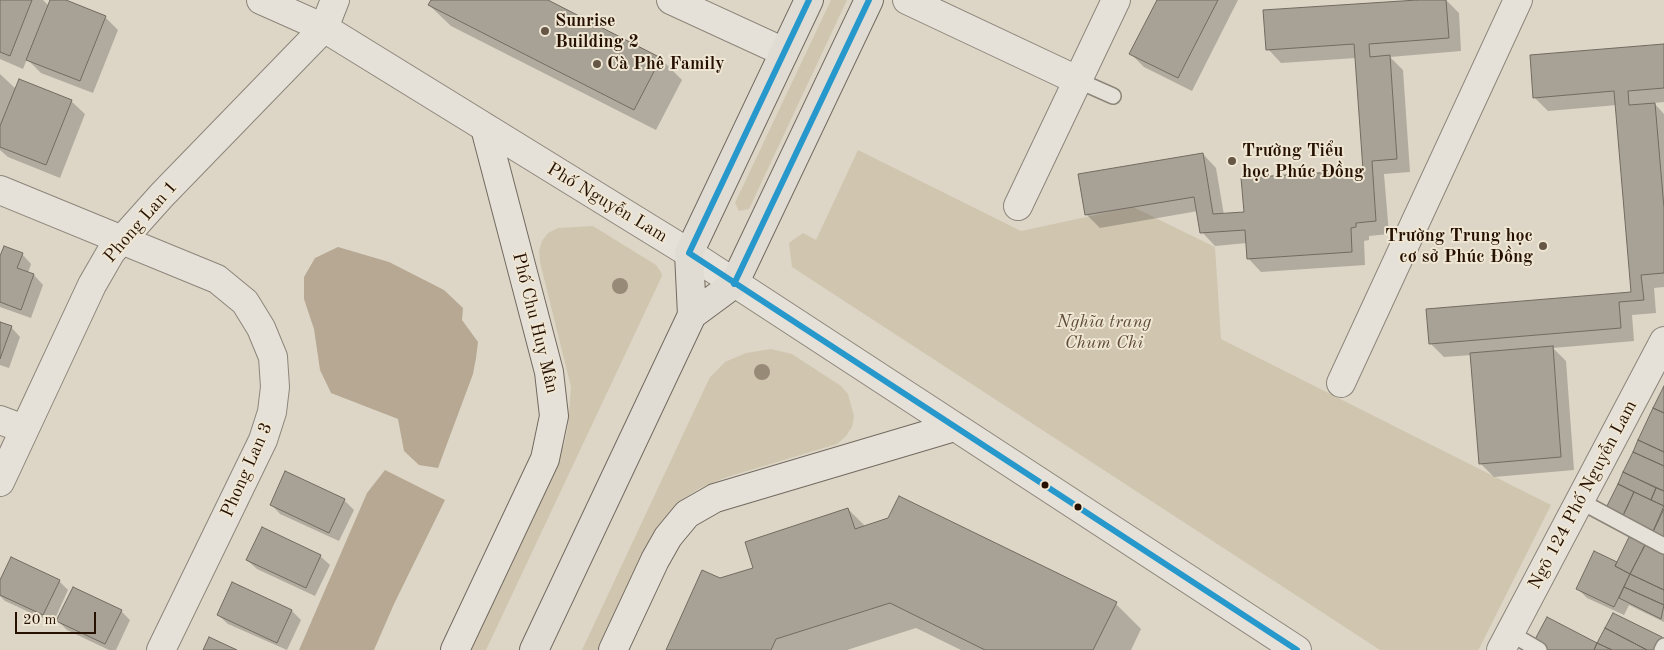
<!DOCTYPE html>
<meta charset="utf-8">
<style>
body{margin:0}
#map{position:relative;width:1664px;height:650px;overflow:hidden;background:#ddd6c6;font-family:"Old Standard TT",serif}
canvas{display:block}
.scale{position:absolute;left:15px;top:612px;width:81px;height:22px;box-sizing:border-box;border:2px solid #261100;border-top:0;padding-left:6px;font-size:15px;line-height:18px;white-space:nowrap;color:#261100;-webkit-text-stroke:4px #efe6d3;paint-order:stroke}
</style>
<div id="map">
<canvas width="1664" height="650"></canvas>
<div class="scale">20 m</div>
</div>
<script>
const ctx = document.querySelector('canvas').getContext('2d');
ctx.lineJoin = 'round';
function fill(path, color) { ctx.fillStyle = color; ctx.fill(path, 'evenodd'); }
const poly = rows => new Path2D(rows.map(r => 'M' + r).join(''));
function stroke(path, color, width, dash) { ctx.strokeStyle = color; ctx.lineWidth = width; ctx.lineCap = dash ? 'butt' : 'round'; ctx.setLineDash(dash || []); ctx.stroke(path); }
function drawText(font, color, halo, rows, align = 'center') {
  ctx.font = font + ' "Old Standard TT",serif'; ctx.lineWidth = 4; ctx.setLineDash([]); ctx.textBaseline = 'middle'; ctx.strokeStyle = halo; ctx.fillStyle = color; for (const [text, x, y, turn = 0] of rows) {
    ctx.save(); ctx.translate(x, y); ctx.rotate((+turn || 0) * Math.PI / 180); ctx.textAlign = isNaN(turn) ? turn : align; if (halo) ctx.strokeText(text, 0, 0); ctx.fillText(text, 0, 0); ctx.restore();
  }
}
const green = poly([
 [831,0,847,0,749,209,739,211,735,203],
 [858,150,1021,231,1133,207,1215,247,1221,339,1551,505,1480,647,1478,650,1380,650,792,267,789,243,803,233,816,240],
 [593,226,656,265,661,272,662,276,486,650,468,650,564,445,568,426,571,387,540,262,539,251,542,241,548,233,558,228],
 [771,349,792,354,841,386,848,394,854,416,852,427,846,436,837,444,727,477,700,488,677,503,662,521,601,650,582,650,710,377,725,362,746,353]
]);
const water = poly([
 [338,247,389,262,444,290,463,308,462,320,478,342,476,358,473,374,438,468,419,465,404,451,398,419,331,393,320,370,314,329,304,299,304,277,315,258],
 [385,470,445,500,394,604,374,650,299,650,367,493]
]);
const shadow = poly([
 [0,0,43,0,49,6,52,0,63,0,105,17,118,30,93,93,41,73,27,59,23,69,0,59],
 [432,0,545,0,661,59,682,80,656,130,451,26,429,5],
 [1158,0,1238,0,1192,91,1144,67,1131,54],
 [1436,0,1446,0,1459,13,1461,51,1390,57,1403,70,1410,172,1384,174,1389,234,1369,236,1369,240,1364,241,1365,265,1261,272,1248,258,1247,243,1215,246,1202,232,1198,211,1100,228,1086,214,1203,154,1216,168,1224,215,1245,213,1364,171,1356,58,1281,63,1268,49],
 [1664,45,1664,102,1654,103,1664,114,1664,287,1654,288,1656,313,1632,315,1634,341,1553,348,1566,361,1574,470,1494,477,1480,463,1472,355,1444,357,1431,344,1633,293,1617,105,1548,111,1535,98],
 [0,74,16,89,71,101,85,114,60,178,8,157,0,150],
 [22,254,31,264,28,273,34,275,43,285,31,318,0,307,0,259],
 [0,323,11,327,20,337,9,368,0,365],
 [1664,389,1664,544,1606,512],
 [286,473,344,500,354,510,339,541,280,514,271,504],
 [848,509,866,527,1116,604,1141,629,1131,650,961,650,916,628,847,650,668,650,720,580,755,568],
 [1664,553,1664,622,1629,605,1624,615,1587,598,1578,589,1616,563],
 [320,556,330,565,315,596,257,569,247,560],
 [59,581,68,590,53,623,5,601,0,596,0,582],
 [121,611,130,620,116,650,109,650,67,630,58,621],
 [292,611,301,620,287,650,228,624,218,615]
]);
const building = poly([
 [0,0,32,0,10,56,0,52,0,0],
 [50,0,66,0,106,16,80,81,26,60,50,0],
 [431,0,548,0,661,58,634,110,428,5,431,0],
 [1157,0,1218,0,1178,78,1129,54,1157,0],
 [1417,0,1446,0,1449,38,1369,44,1370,57,1390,55,1397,159,1372,161,1376,221,1356,223,1356,227,1351,228,1352,252,1247,259,1245,230,1200,233,1194,197,1085,215,1078,174,1203,153,1213,214,1244,212,1241,178,1363,170,1354,44,1266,50,1263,10,1417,0],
 [1664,44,1664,88,1628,91,1629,105,1655,103,1664,208,1664,273,1641,275,1644,300,1619,302,1621,328,1429,344,1426,309,1631,292,1614,91,1533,98,1530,55,1664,44],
 [19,79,72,100,46,165,0,147,0,126,19,79],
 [4,246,23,253,17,268,34,274,21,310,0,302,0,256,4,246],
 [0,322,12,326,0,359,0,322],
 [1553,346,1561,457,1479,464,1470,353,1553,346],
 [1664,386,1664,413,1653,408,1664,386],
 [1653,408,1664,413,1664,452,1638,440,1653,408],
 [1638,440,1664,452,1664,466,1633,452,1638,440],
 [1633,452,1664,466,1664,491,1623,472,1633,452],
 [285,471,345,499,329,533,270,505,285,471],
 [1623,472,1656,488,1651,500,1618,484,1623,472],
 [1618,484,1634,492,1621,520,1604,512,1618,484],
 [1656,488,1664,491,1664,506,1651,500,1656,488],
 [1634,492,1664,506,1651,536,1620,522,1634,492],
 [899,496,1117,602,1093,650,985,650,890,603,776,639,771,650,666,650,702,570,720,578,753,568,745,542,848,508,855,529,888,518,899,496],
 [1664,509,1664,542,1651,536,1664,509],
 [262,527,321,555,306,588,246,560,262,527],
 [1630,535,1646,543,1630,574,1615,566,1630,535],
 [1646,543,1664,552,1664,590,1630,574,1646,543],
 [1594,551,1617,562,1615,566,1630,574,1614,607,1576,589,1594,551],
 [11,557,60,580,43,615,0,595,0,580,11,557],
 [1630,574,1664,590,1664,605,1624,587,1630,574],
 [232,582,292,610,277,643,217,615,232,582],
 [73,587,122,610,105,644,56,621,73,587],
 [1624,587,1664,605,1661,619,1619,598,1624,587],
 [1613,613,1662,637,1655,650,1647,650,1605,628,1613,613],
 [1547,617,1597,643,1594,650,1542,650,1532,645,1547,617],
 [1605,628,1647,650,1612,650,1597,643,1605,628],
 [209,637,237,650,203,650,209,637],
 [1597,643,1612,650,1594,650,1597,643]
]);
const service = poly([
 [1077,80,1113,96],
 [1580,501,1664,546],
 [1510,633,1539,650],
 [1662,650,1664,646]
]);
const minor = poly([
 [671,0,784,52],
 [907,0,1077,80],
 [0,190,217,279,245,302,261,328,273,357,275,387,272,412,263,440,161,650],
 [1018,206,1116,0],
 [1341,383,1518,0],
 [0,420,24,429],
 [0,482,92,285,111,252,162,195,324,28,335,0],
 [1501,650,1664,341]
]);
const tertiary = poly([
 [261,0,324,28,689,253,1297,650]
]);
const secondary = poly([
 [455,650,545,459,554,416,549,372,485,128],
 [613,650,655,560,668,537,687,514,715,498,954,427]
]);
const primary = poly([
 [692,315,734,284,869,0],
 [534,650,692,315,689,253,809,0]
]);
const bus1 = poly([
 [809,0,689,253,1297,650],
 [734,284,869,0]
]);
const trees = [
 [620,286],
 [762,372]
];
const markers = [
 [545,31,5,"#665645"],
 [597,64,5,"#665645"],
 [1232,161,5,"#665645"],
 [1543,246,5,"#665645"],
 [1045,485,4.5,"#261100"],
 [1078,507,4.5,"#261100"]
];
const poiNames = [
 ["Sunrise",555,21],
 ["Building 2",555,42],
 ["Cà Phê Family",607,64],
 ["Trường Tiểu",1242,151],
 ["học Phúc Đồng",1242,172],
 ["Trường Trung học",1533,236,"right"],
 ["cơ sở Phúc Đồng",1533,257,"right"]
];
const streetNames = [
 ["Phố Nguyễn Lam",607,203,31],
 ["Phong Lan 1",141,222,-49],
 ["Phố Chu Huy Mân",535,323,76],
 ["Phong Lan 3",247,470,-66],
 ["Ngõ 124 Phố Nguyễn Lam",1583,495,-62]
];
const parkNames = [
 ["Nghĩa trang",1104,322],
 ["Chum Chi",1104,343]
];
fill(green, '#d0c5af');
fill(water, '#b6a892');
fill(shadow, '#0003');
fill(building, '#a8a296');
stroke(building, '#726a60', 1);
stroke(service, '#8c857a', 18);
stroke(minor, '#8c857a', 30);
stroke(tertiary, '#8c857a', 30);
stroke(secondary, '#726a60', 30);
stroke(primary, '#726a60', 30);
stroke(service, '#e5e1d9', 15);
stroke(minor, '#e5e1d9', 28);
stroke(tertiary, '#e5e1d9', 28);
stroke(secondary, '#e5e1d9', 28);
stroke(primary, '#e0dcd3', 28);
stroke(bus1, '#2798cc', 6);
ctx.fillStyle = '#978a77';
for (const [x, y] of trees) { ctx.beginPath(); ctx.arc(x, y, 8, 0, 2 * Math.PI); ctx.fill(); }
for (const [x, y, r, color] of markers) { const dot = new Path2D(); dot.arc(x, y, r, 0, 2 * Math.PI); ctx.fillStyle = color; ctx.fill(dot); stroke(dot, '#efe6d3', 2); }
drawText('bold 18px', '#261100', '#efe6d3', poiNames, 'left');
drawText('18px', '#261100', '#efe6d3', streetNames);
drawText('italic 18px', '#5e4b37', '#efe6d3', parkNames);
</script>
